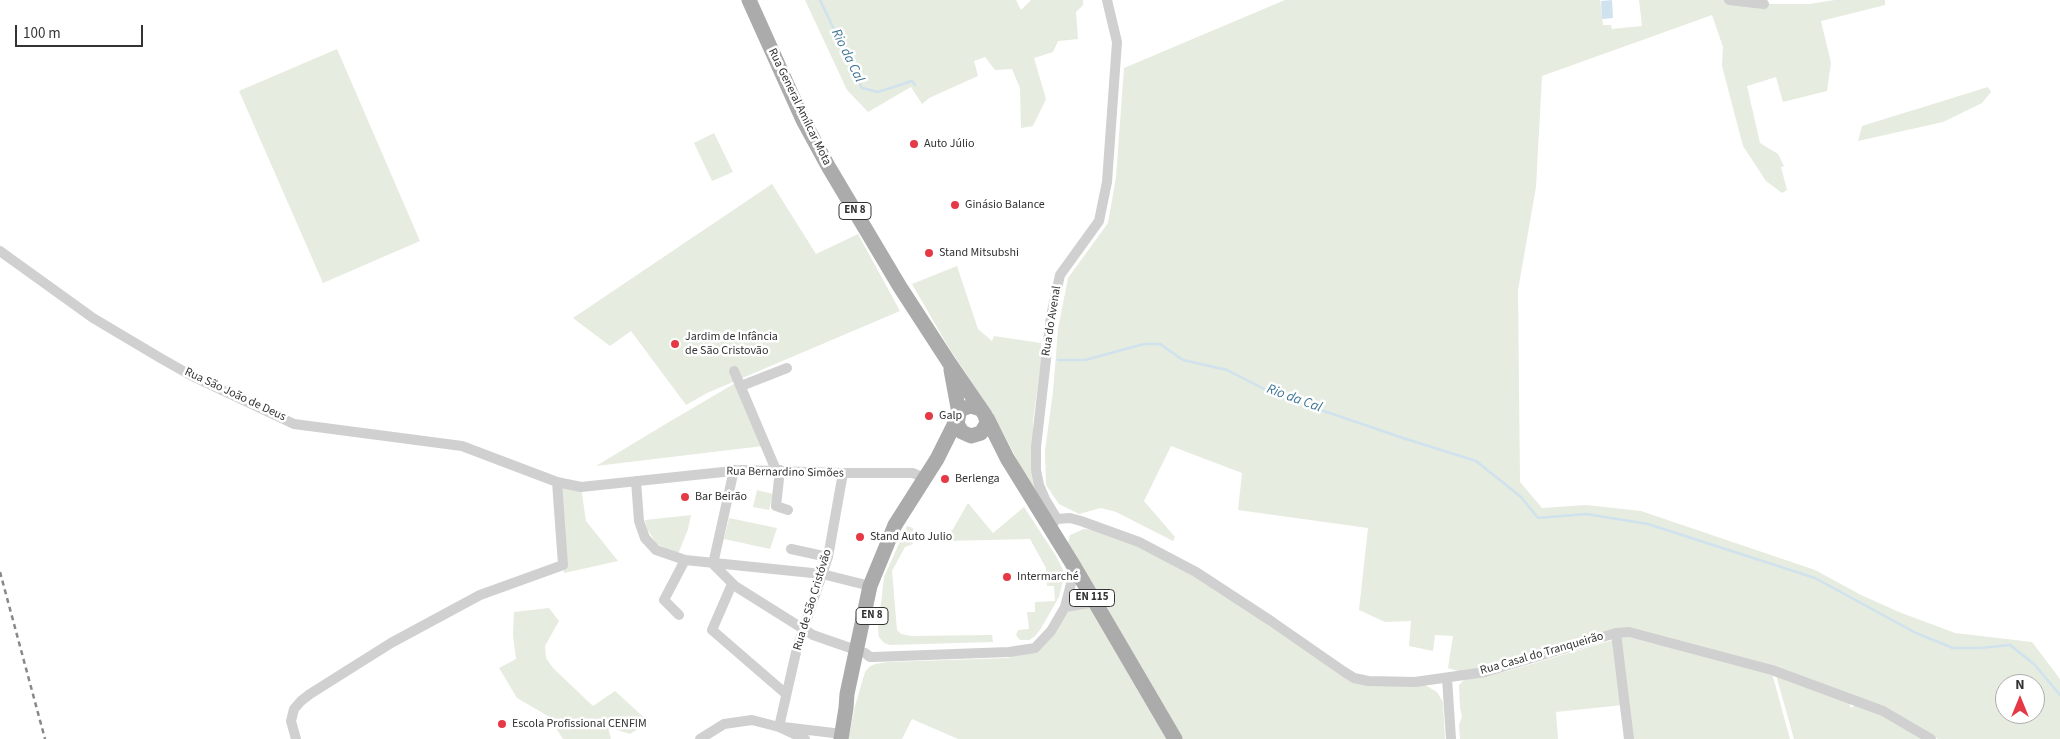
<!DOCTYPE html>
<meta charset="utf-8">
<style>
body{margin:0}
#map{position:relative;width:2060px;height:739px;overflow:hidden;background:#fff;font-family:"Source Sans 3",sans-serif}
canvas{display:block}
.north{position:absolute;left:1995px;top:674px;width:50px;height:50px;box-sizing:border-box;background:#fff;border:1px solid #adadad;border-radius:50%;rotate:0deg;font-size:14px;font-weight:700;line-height:20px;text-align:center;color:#333}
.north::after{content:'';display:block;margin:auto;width:18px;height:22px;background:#e63946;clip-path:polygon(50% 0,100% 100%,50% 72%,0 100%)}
.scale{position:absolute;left:15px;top:25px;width:128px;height:22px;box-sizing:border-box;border:2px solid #333;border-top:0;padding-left:6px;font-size:15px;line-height:18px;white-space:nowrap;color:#333;-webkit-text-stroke:4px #fff;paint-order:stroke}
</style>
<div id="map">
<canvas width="2060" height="739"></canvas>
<div class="north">N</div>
<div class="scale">100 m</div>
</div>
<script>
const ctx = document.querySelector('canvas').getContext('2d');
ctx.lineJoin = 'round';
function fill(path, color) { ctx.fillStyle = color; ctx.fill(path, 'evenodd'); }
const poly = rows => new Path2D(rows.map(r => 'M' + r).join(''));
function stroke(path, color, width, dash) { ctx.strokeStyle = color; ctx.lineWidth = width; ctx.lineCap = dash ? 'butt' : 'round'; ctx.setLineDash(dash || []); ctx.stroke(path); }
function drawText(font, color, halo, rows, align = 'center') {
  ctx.font = font + ' "Source Sans 3",sans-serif'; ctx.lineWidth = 5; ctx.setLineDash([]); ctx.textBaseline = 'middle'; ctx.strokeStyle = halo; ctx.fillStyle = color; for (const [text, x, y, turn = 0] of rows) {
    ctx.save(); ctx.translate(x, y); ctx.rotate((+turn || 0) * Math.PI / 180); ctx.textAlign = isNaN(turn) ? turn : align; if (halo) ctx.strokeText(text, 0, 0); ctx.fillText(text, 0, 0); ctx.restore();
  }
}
const green = poly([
 [805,0,1016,0,1021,10,1031,0,1083,0,1083,5,1076,12,1078,39,1058,41,1053,52,1034,58,1046,99,1033,126,1021,128,1020,88,1012,69,995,70,985,57,974,61,978,76,929,98,922,104,911,87,868,112,847,90],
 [1285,0,1600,0,1603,25,1611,25,1612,29,1642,26,1639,0,1726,0,1764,4,1809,4,1835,0,1885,0,1885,5,1821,21,1831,63,1827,91,1783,102,1776,77,1747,86,1760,143,1778,154,1784,166,1781,167,1787,190,1782,193,1766,181,1743,146,1722,66,1723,47,1712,15,1542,76,1536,187,1518,290,1520,482,1542,508,1586,505,1641,511,1815,570,1861,595,1899,612,1955,633,2032,642,2060,679,2060,739,1938,739,1888,710,1629,629,1465,673,1448,668,1453,636,1435,635,1433,651,1409,646,1411,621,1385,622,1359,610,1368,528,1238,510,1242,473,1171,446,1144,501,1175,537,1173,541,1116,512,1101,508,1079,514,1059,504,1046,485,1045,451,1053,392,1058,329,1068,278,1108,223,1116,177,1124,68],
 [2005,684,2035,684,2035,714,2005,714],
 [337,49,420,241,323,283,239,91],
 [1988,87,1991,92,1982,103,1943,122,1858,141,1862,126],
 [714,133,733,172,712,181,694,143],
 [772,184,816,254,858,234,900,311,707,393,686,405,631,331,610,346,573,318],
 [957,266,978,329,992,341,994,336,1041,343,1042,356,1033,421,1033,439,1049,511,1021,467,993,414,949,348,912,284],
 [737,382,763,446,596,466,664,425],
 [557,482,581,487,586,521,618,561,564,573],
 [757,490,773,494,769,510,753,507],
 [968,503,993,533,1024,507,1056,556,1063,570,1063,579,1059,597,1040,630,1034,637,1029,640,1020,640,1016,635,1018,630,1029,629,1027,612,1035,612,1035,602,1055,601,1054,586,1047,586,1046,568,1030,539,946,541],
 [691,515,688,529,678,554,657,544,647,529,645,520],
 [729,518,777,528,770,549,724,539],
 [907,526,913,528,913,544,905,547,892,571,897,630,901,634,911,636,992,635,993,642,890,645,884,643,879,637,878,629,884,577],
 [1084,529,1099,530,1135,544,1191,573,1350,679,1425,685,1437,692,1443,702,1445,739,1179,739,1068,543,1070,535],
 [1092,604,1170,739,958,739,912,719,902,739,848,739,855,706,865,672,869,667,875,664,888,662,1008,658,1035,648,1065,607],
 [549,608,559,621,545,646,546,658,553,668,593,706,615,691,649,722,630,734,608,727,611,739,563,739,548,716,517,698,499,668,516,659,513,636,514,612],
 [1624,636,1772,673,1790,739,1630,739,1619,637],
 [1613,640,1623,705,1556,712,1558,739,1460,739,1459,725,1462,716,1460,708,1459,685,1464,680,1508,671],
 [1776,675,1848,700,1851,708,1857,704,1875,710,1927,739,1794,739]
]);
const water = poly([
 [1612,0,1613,18,1602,19,1601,1]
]);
const stream = poly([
 [820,0,862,88,878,92,912,81,915,85],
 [1058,360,1085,360,1144,344,1160,344,1183,360,1227,370,1274,394,1403,438,1476,461,1521,497,1538,518,1586,514,1648,524,1815,578,1916,633,1953,648,1980,648,2010,645,2034,664,2060,695]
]);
const minor = poly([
 [1729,0,1764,4],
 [0,251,93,318,162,359,192,376,294,424,462,446,557,482,581,487,742,470,843,473,913,473,924,478],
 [734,371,776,470],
 [741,386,787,368],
 [780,470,776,506,788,510],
 [636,481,639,521,645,538,656,550,685,560,822,574,870,586],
 [1057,519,1070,518,1081,521,1139,542,1196,572,1271,621,1343,671,1354,678,1368,681,1415,682,1485,672,1616,633,1629,632,1772,670,1883,711,1931,739],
 [1053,523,1057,519,1045,499,1039,485,1036,470,1036,447,1051,316,1060,275,1099,221,1107,182,1117,42,1107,0],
 [791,549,828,557],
 [713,564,735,586,813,635,856,650],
 [713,564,734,470],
 [732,584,712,630,786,694],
 [1065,607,1095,602],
 [679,615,664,600,685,560],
 [1616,633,1629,739],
 [865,653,870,657,873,657,1009,652,1035,648,1051,631,1065,607,1075,568],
 [1447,678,1451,739],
 [779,727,797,648,828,557,843,473],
 [783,727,842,734],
 [296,739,291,721,294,709,301,701,310,694,391,643,480,595,563,565,557,482],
 [700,739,724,724,752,720,779,727,805,739]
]);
const primary = poly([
 [749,0,803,120,828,166,900,287,950,364,985,415,987,423,981,433,971,436,962,432,957,424,959,413,962,409,971,406,980,409],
 [951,370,959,413],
 [987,418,1007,458,1075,568,1175,739],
 [841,739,846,708,847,694,870,586,895,525,937,459,957,419]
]);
const rail = poly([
 [0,572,45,739]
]);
const markers = [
 [914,144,5,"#e63946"],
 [955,205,5,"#e63946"],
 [929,253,5,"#e63946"],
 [675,344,5,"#e63946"],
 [929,416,5,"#e63946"],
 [945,479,5,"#e63946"],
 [685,497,5,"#e63946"],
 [860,537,5,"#e63946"],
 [1007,577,5,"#e63946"],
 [502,724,5,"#e63946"]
];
const shields = [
 [855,211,32],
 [1092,598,45],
 [872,616,32]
];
const shieldNames = [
 ["EN 8",855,211],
 ["EN 115",1092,598],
 ["EN 8",872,616]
];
const streetNames = [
 ["Rua General Amílcar Mota",799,107,64],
 ["Rua do Avenal",1052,321,-81],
 ["Rua São João de Deus",235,395,25],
 ["Rua Bernardino Simões",785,473,1],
 ["Rua de São Cristóvão",813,600,-73],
 ["Rua Casal do Tranqueirão",1542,654,-16]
];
const poiNames = [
 ["Auto Júlio",924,144],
 ["Ginásio Balance",965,205],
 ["Stand Mitsubshi",939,253],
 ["Jardim de Infância",685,337],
 ["de São Cristovão",685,351],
 ["Galp",939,416],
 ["Berlenga",955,479],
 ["Bar Beirão",695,497],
 ["Stand Auto Julio",870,537],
 ["Intermarché",1017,577],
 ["Escola Profissional CENFIM",512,724]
];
const waterNames = [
 ["Rio da Cal",847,56,64],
 ["Rio da Cal",1294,399,20]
];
fill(green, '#e6ecdf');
fill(water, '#cfe2ee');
stroke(stream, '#cfe2ee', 2.5);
stroke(minor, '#d0d0d0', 10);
stroke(primary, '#ababab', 15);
stroke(rail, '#888', 2.5, [5, 4]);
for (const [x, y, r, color] of markers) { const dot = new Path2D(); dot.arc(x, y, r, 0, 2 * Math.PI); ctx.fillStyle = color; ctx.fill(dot); stroke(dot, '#fff', 2); }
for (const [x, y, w] of shields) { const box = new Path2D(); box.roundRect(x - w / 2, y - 8.5, w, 17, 4); ctx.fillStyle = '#fff'; ctx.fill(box); stroke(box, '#333', 1); }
drawText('bold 11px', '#333', null, shieldNames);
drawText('12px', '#333', '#fff', streetNames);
drawText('12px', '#333', '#fff', poiNames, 'left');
drawText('italic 14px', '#3f7597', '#fff', waterNames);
</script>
